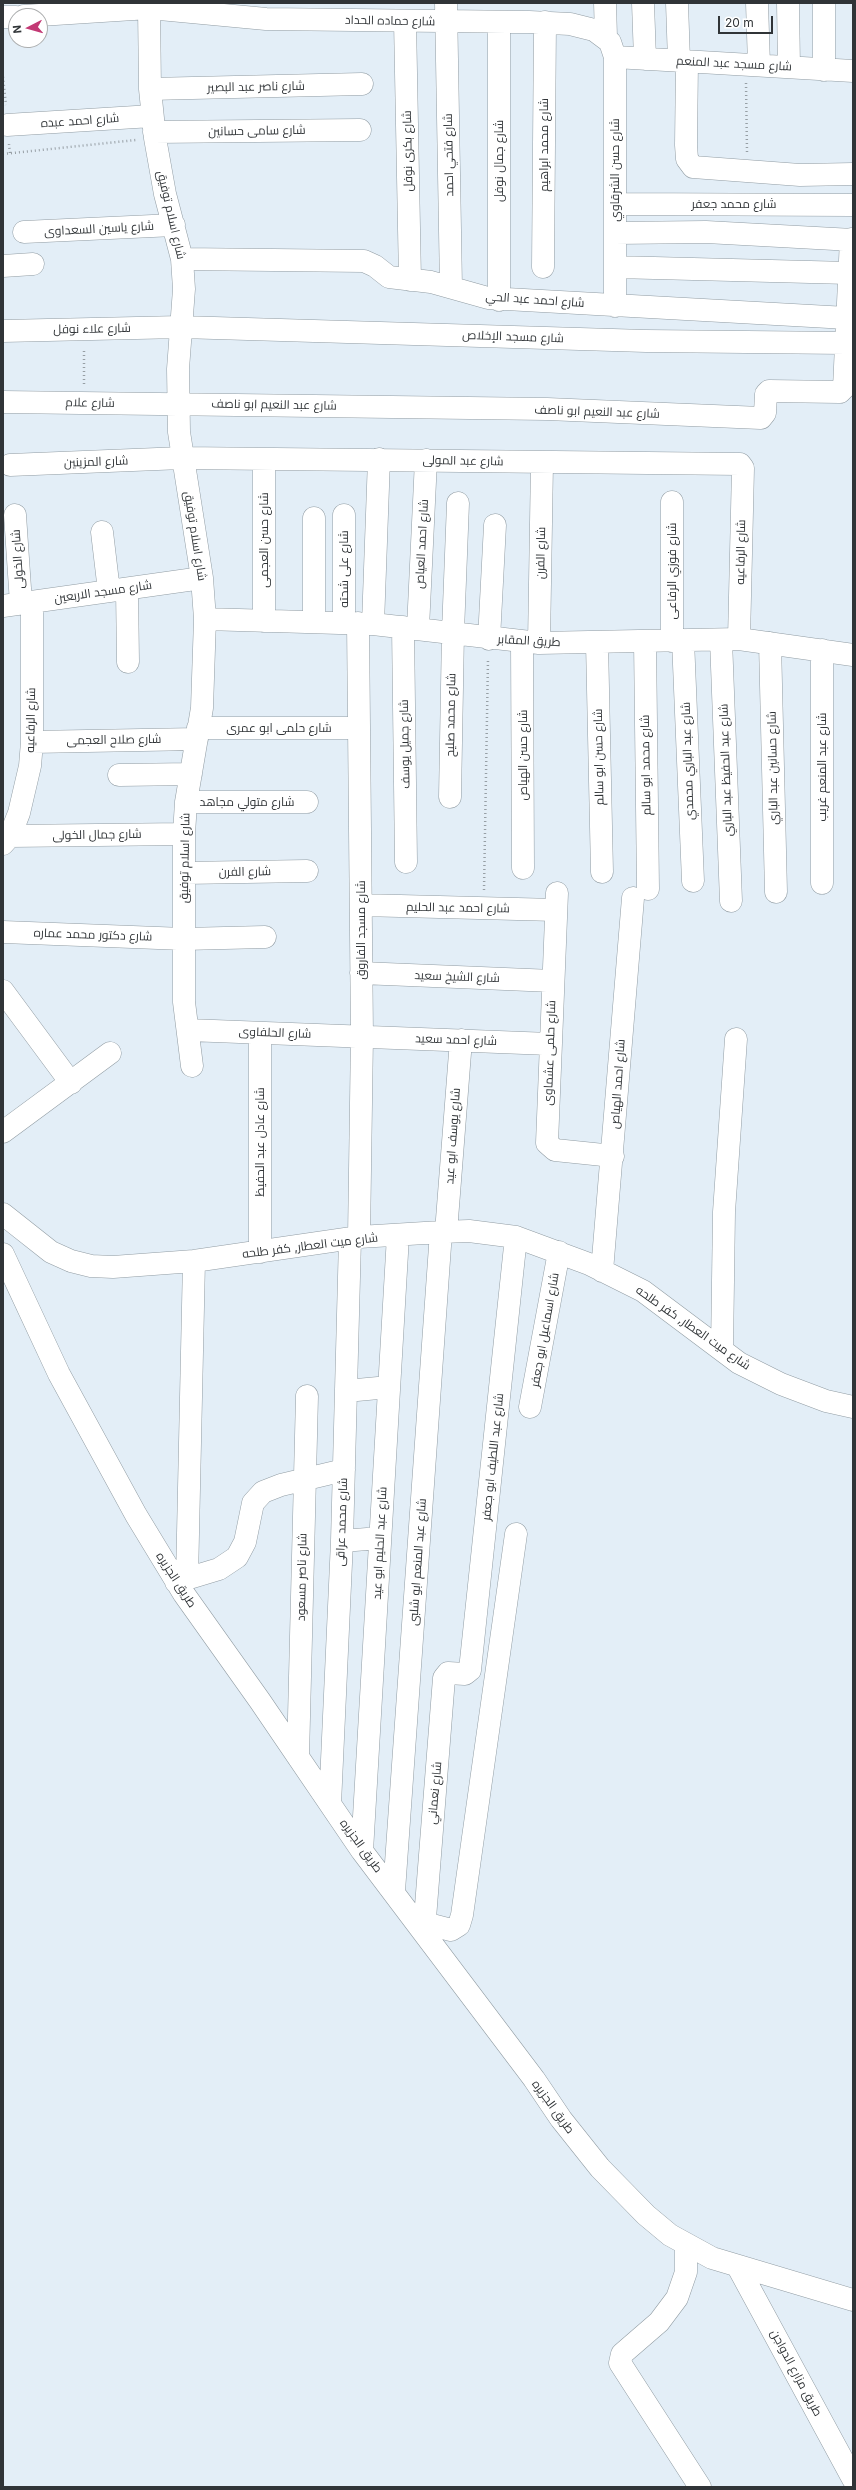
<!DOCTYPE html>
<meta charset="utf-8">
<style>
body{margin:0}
#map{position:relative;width:856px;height:2490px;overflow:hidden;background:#e3eef7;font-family:Inter,sans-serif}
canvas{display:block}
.frame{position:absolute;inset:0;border:4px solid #303437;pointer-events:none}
.north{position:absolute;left:8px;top:8px;width:40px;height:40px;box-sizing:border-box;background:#fff;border:1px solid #acaeaf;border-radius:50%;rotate:264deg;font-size:11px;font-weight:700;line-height:16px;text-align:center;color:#303437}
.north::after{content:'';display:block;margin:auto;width:14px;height:18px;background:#c33974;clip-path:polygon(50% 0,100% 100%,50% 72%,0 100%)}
.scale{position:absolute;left:718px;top:16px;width:55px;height:18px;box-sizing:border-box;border:2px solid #303437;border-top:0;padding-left:5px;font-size:12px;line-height:14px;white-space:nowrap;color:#303437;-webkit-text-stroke:3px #fff;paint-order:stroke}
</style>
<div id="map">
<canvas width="856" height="2490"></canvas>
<div class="frame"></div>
<div class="north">N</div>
<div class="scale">20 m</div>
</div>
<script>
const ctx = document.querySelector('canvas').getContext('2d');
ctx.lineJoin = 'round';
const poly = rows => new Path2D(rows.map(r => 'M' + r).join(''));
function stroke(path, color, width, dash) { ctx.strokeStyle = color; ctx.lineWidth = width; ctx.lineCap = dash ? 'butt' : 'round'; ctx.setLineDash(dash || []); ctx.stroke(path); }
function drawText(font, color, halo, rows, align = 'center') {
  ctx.font = font + ' Inter,Cairo,sans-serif'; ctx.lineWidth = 3.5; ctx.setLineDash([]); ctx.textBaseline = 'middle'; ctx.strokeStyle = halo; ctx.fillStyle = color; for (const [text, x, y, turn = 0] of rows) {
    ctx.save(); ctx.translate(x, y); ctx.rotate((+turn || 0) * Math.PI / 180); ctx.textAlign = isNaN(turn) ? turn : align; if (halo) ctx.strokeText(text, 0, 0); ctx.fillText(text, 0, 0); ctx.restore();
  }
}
const path = poly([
 [3,77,6,105],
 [746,83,747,152],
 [9,144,10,154],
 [3,154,136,140],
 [84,384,84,349],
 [484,890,488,659]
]);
const minor = poly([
 [446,3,451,287],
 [605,3,606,37],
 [643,3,645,59],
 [677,3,679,61],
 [757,3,759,65],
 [788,3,789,67],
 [149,8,150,89,155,138,165,194,182,259,184,289,178,369,179,432,202,578,205,619,202,708,186,802,184,834,184,1002,192,1066],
 [24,16,149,8,266,19,529,22,570,24,594,30,610,42,615,57,615,306],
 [3,17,16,17],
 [405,21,410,280],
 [499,22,499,300],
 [615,57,853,71],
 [687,62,686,145,687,159,693,167,800,175,853,174],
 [824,70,824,3],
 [150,89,362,84],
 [7,125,152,116],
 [154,132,360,130],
 [615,204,853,205],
 [24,232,174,225],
 [615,233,706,232,853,240],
 [182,259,364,261,375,266,389,277,431,282,488,298,847,318],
 [3,266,33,264],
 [543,267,545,22],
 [615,267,849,273],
 [3,331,181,327,646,341,846,343],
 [3,402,547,409,761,418,765,413,766,394,769,391,840,392,844,388,851,239],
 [10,465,182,458,740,464,743,468,739,639],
 [15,515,21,603],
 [102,532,109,591],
 [127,589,128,662],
 [3,606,202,578],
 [205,619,373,624,539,643,739,639,853,655],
 [264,621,264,459],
 [314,622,314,518],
 [344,623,344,515],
 [358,623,362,1036,359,1237],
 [373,624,379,459],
 [403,627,406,862],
 [418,628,426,460],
 [489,639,495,525],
 [683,640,693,881],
 [721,640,731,901],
 [645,641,648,889],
 [672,641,672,502],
 [522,642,523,868],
 [539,643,542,463],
 [597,643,602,872],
 [770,643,776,892],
 [822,650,822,883],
 [198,728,359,728],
 [32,742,197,739],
 [119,775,191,774],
 [450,797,453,632,458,503],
 [186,802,307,802],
 [3,833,10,836,184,834],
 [3,844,10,836,19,813,30,766,32,742,32,602],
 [184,873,307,871],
 [557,893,547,1143,555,1150,613,1156],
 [361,905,556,910],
 [3,932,184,939,265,937],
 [361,973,553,981],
 [3,991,71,1083],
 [188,1030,550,1044],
 [260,1033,260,1252],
 [3,1132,110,1053],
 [3,1214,51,1252,71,1261,91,1266,113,1267,194,1261,359,1237,441,1232,469,1231,516,1237,589,1264,643,1291,739,1363,781,1384,826,1401,853,1407],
 [446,1232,461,1040],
 [3,1254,59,1374,136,1515,184,1594,260,1701,362,1851,534,2079,561,2119,600,2168,646,2215,670,2235,712,2258,853,2300],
 [602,1271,633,898],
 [722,1350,724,1212,736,1039],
 [346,1391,389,1387],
 [530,1407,559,1252],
 [342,1541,380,1538],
 [187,1579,194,1261],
 [176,1582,219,1569,237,1557,245,1542,253,1503,263,1492,281,1485,344,1470],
 [298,1757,307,1396],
 [330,1804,342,1541,350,1239],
 [362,1851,398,1236],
 [394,1891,441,1232],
 [424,1923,451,1930,459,1925,462,1915,516,1534],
 [424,1931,444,1678,448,1673,465,1674,470,1670,516,1237],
 [686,2244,686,2272,677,2298,659,2322,622,2354,620,2363,700,2487],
 [738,2267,853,2479]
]);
const streetNames = [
 ["شارع حماده الحداد",390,21,1],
 ["شارع مسجد عبد المنعم",734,64,3],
 ["شارع ناصر عبد البصير",256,87,-1],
 ["شارع احمد عبده",80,121,-4],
 ["شارع سامى حسانين",257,131,-1],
 ["شارع محمد ابراهيم",544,145,-90],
 ["شارع بكرى نوفل",408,151,-91],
 ["شارع فتحي احمد",449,155,-91],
 ["شارع جمال نوفل",499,161,-90],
 ["شارع حسن الشرقاوي",615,170,-90],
 ["شارع محمد جعفر",734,204],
 ["شارع اسلام توفيق",171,215,77],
 ["شارع ياسين السعداوى",99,229,-3],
 ["شارع احمد عبد الحي",535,300,4],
 ["شارع علاء نوفل",92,329,-1],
 ["شارع مسجد الإخلاص",513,337,2],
 ["شارع علام",90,403,1],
 ["شارع عبد النعيم ابو ناصف",274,405,1],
 ["شارع عبد النعيم ابو ناصف",597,412,2],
 ["شارع عبد المولى",463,461,1],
 ["شارع المزينين",96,462,-2],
 ["شارع اسلام توفيق",195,536,81],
 ["شارع حسن العجمى",264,540,-90],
 ["شارع احمد العياص",422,544,-87],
 ["شارع الرفاعيه",741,552,-89],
 ["شارع الفرن",541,553,-89],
 ["شارع الخولى",18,559,-94],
 ["شارع على شحته",344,569,-90],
 ["شارع فوزي الرفاعى",672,571,-90],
 ["شارع مسجد الاربعين",103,592,-8],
 ["طريق المقابر",529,641,3],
 ["شارع محمد صليح",451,715,-89],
 ["شارع الرفاعيه",31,720,-89],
 ["شارع حلمى ابو عمرى",279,728],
 ["شارع صلاح العجمى",114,740,-1],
 ["شارع جميل يوسف",405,744,-91],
 ["شارع حسن الهياص",523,755,-90],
 ["شارع حسن ابو سالم",599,757,-91],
 ["شارع عبد الباري محمدي",688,761,-92],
 ["شارع محمد ابو سالم",646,765,-91],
 ["شارع عبد المنعم غريب",822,767,-90],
 ["شارع حسانين عبد الباري",773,768,-91],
 ["شارع عبد الحفيظ عبد الباري",726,770,-92],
 ["شارع متولي مجاهد",247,802],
 ["شارع جمال الخولى",97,835,-1],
 ["شارع اسلام توفيق",185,858,-89],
 ["شارع الفرن",245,872,-1],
 ["شارع احمد عبد الحليم",458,908,1],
 ["شارع مسجد الفاروق",361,930,-90],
 ["شارع دكتور محمد عماره",93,935,2],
 ["شارع الشيخ سعيد",457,977,2],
 ["شارع الحلفاوى",275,1033,2],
 ["شارع احمد سعيد",456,1040,2],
 ["شارع حلمى عشماوى",550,1053,-88],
 ["شارع احمد الهياص",618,1084,-86],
 ["شارع يوسف ابو عيد",453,1136,-86],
 ["شارع عادل عبد الحفيظ",260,1142,-90],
 ["شارع ميت العطار, كفر طلحه",310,1246,-7],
 ["شارع ميت العطار, كفر طلحه",693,1328,35],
 ["شارع اسماعيل ابو جعفر",545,1330,-80],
 ["شارع عبد اللطيف ابو جعفر",493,1457,-84],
 ["شارع محمد عراقى",342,1522,-88],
 ["شارع عبد الحليم ابو عيد",380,1543,-87],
 ["شارع عبد المنعم ابو شلبى",418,1562,-86],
 ["شارع ناصر مسعود",302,1577,-89],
 ["طريق الجزيره",176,1580,57],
 ["شارع نعماني",435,1793,-85],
 ["طريق الجزيره",361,1846,54],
 ["طريق الجزيره",553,2107,54],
 ["طريق مزارع الدواجن",796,2373,62]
];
stroke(minor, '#919ca3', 23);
stroke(path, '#979fa5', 2.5, [1, 3]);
stroke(minor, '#fff', 22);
drawText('12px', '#303437', '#fff', streetNames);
</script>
